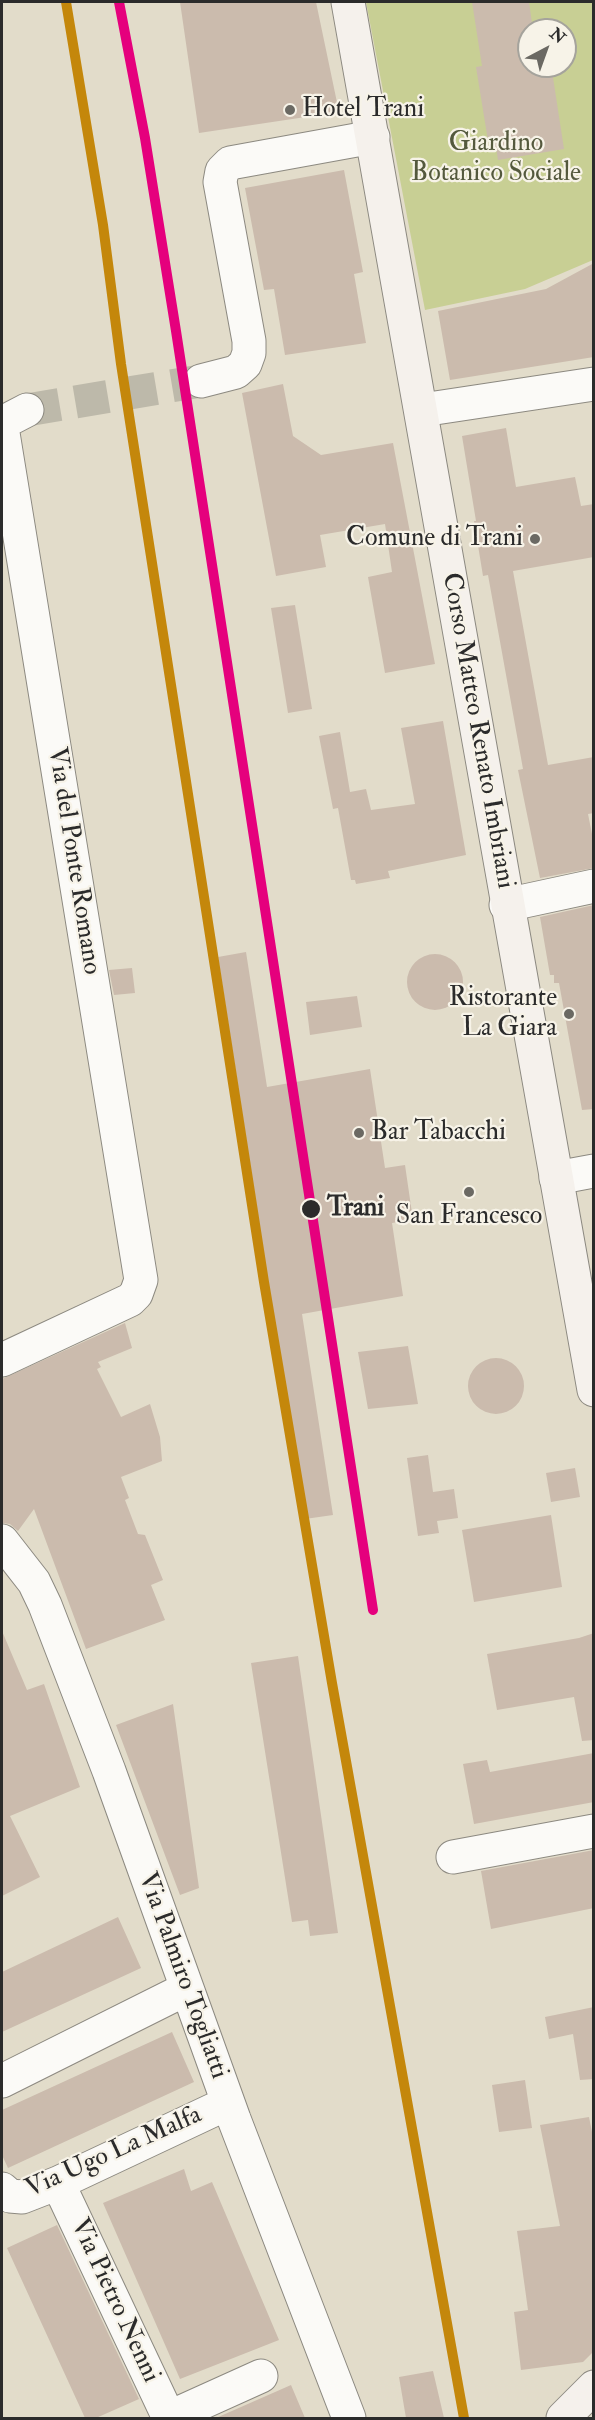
<!DOCTYPE html>
<style>
body{margin:0}
#map{position:relative;width:595px;height:2420px;overflow:hidden;background:#e2dcca;font-family:"IM FELL Double Pica",serif}
canvas{display:block}
.frame{position:absolute;inset:0;border:3px solid #2b2b2b;pointer-events:none}
.north{position:absolute;left:517px;top:18px;width:60px;height:60px;box-sizing:border-box;background:#f7f3e8;border:2px solid #a5a39c;border-radius:50%;rotate:41deg;font-size:16px;font-weight:700;line-height:24px;text-align:center;color:#2b2b2b}
.north::after{content:'';display:block;margin:auto;width:21px;height:27px;background:#6b6963;clip-path:polygon(50% 0,100% 100%,50% 72%,0 100%)}
</style>
<div id="map">
<canvas width="595" height="2420"></canvas>
<div class="frame"></div>
<div class="north">N</div>
</div>
<script>
const ctx = document.querySelector('canvas').getContext('2d');
ctx.lineJoin = 'round';
function fill(path, color) { ctx.fillStyle = color; ctx.fill(path, 'evenodd'); }
const poly = rows => new Path2D(rows.map(r => 'M' + r).join(''));
function stroke(path, color, width, dash) { ctx.strokeStyle = color; ctx.lineWidth = width; ctx.lineCap = dash ? 'butt' : 'round'; ctx.setLineDash(dash || []); ctx.stroke(path); }
function drawText(font, color, halo, rows, align = 'center') {
  ctx.font = font + ' "IM FELL Double Pica",serif'; ctx.lineWidth = 4.5; ctx.setLineDash([]); ctx.textBaseline = 'middle'; ctx.strokeStyle = halo; ctx.fillStyle = color; for (const [text, x, y, turn = 0] of rows) {
    ctx.save(); ctx.translate(x, y); ctx.rotate((+turn || 0) * Math.PI / 180); ctx.textAlign = isNaN(turn) ? turn : align; if (halo) ctx.strokeText(text, 0, 0); ctx.fillText(text, 0, 0); ctx.restore();
  }
}
const green = poly([
 [366,2,593,2,593,260,525,289,425,310],
 [529,30,565,30,565,66,529,66]
]);
const building = poly([
 [180,2,316,2,339,112,199,133],
 [472,2,529,2,533,30,529,30,529,66,539,66,540,73,552,71,564,149,498,160,496,147,489,147,476,67,482,66],
 [344,170,363,272,354,274,366,343,285,355,274,289,264,290,245,188],
 [594,263,594,357,450,380,438,311,546,289],
 [283,384,293,436,321,455,393,443,435,664,385,673,368,577,392,572,385,524,320,535,326,567,276,576,242,393],
 [506,428,516,487,575,477,581,506,594,504,594,557,513,571,548,765,594,757,594,813,588,814,594,844,594,868,540,878,518,770,523,769,488,575,483,576,474,521,476,521,462,436],
 [295,605,312,709,288,713,271,608],
 [443,721,466,855,388,871,390,878,356,884,355,880,351,880,338,808,333,809,319,736,340,732,350,792,366,789,371,810,415,804,401,728],
 [594,905,594,1109,582,1110,559,983,554,983,554,975,550,975,540,917],
 [246,952,267,1087,370,1069,385,1168,405,1165,413,1220,392,1223,403,1296,302,1314,333,1515,305,1519,218,957],
 '407 982a28 28 0 1 1 56 0a28 28 0 1 1-56 0Z',
 [132,968,135,993,114,995,109,970],
 [357,996,362,1027,310,1035,306,1002],
 [125,1323,132,1348,98,1362,101,1367,97,1369,121,1417,150,1404,160,1437,162,1461,121,1477,129,1498,125,1500,138,1534,145,1535,163,1580,151,1585,165,1620,86,1649,34,1509,18,1531,10,1524,2,1523,2,1379],
 [408,1346,418,1404,368,1409,358,1352],
 '468 1386a28 28 0 1 1 56 0a28 28 0 1 1-56 0Z',
 [428,1455,433,1492,454,1489,458,1518,437,1521,439,1533,418,1536,407,1458],
 [575,1468,580,1497,551,1502,546,1473],
 [551,1515,562,1587,474,1602,462,1530],
 [2,1631,27,1690,44,1684,80,1787,10,1816,40,1877,2,1896],
 [594,1633,594,1740,582,1741,574,1697,497,1710,487,1654,579,1638],
 [298,1656,338,1933,310,1936,308,1920,292,1922,251,1663],
 [173,1704,199,1888,180,1895,116,1725],
 [594,1753,594,1802,474,1824,463,1764,487,1760,490,1772],
 [594,1850,594,1908,491,1929,481,1871],
 [118,1917,141,1968,2,2032,2,1972],
 [594,2007,594,2079,580,2080,573,2034,549,2039,545,2017],
 [172,2032,194,2082,8,2168,2,2155,2,2110],
 [525,2080,532,2128,499,2132,492,2085],
 [589,2117,594,2142,594,2351,583,2362,521,2370,514,2312,528,2310,517,2231,560,2226,540,2125],
 [184,2169,191,2191,212,2182,279,2340,180,2379,103,2203],
 [57,2225,139,2399,96,2418,85,2418,7,2248],
 [433,2371,444,2418,406,2418,399,2377],
 [291,2385,305,2418,216,2418]
]);
const streetTunnel = poly([
 [27,410,201,381]
]);
const street = poly([
 [201,381,236,372,245,364,249,353,249,341,220,182,222,171,230,163,373,137],
 [422,410,594,384],
 [2,423,27,410],
 [2,427,141,1280,136,1294,130,1300,2,1360],
 [506,905,594,886],
 [556,1178,594,1171],
 [2,1541,34,1582,45,1605,109,1771,234,2119,349,2418],
 [453,1857,594,1831],
 [2,2081,186,1989],
 [58,2183,169,2418],
 [2,2189,10,2196,22,2197,58,2183,228,2103],
 [168,2418,261,2376]
]);
const secondary = poly([
 [348,2,594,1390],
 [563,2418,594,2387]
]);
const rail1 = poly([
 [66,2,103,225,121,364,264,1282,332,1683,464,2418]
]);
const rail2 = poly([
 [119,2,145,138,176,331,373,1610]
]);
const markers = [
 [290,110,6,"#6b6963"],
 [535,539,6,"#6b6963"],
 [569,1014,6,"#6b6963"],
 [359,1133,6,"#6b6963"],
 [469,1192,6,"#6b6963"],
 [311,1209,10,"#2b2b2b"]
];
const poiNames = [
 ["Hotel Trani",302,110],
 ["Comune di Trani",523,539,"right"],
 ["Ristorante",557,999,"right"],
 ["La Giara",557,1029,"right"],
 ["Bar Tabacchi",371,1133],
 ["San Francesco",469,1217,"center"]
];
const parkNames = [
 ["Giardino",496,144],
 ["Botanico Sociale",496,174]
];
const streetNames = [
 ["Corso Matteo Renato Imbriani",477,731,80],
 ["Via del Ponte Romano",73,861,81],
 ["Via Palmiro Togliatti",182,1976,70],
 ["Via Ugo La Malfa",114,2153,-24],
 ["Via Pietro Nenni",114,2301,65]
];
const stopNames = [
 ["Trani",327,1209]
];
fill(green, '#c8cf94');
fill(building, '#cbbbad');
stroke(streetTunnel, '#bdb9aa', 33, [33, 16]);
stroke(street, '#8c8980', 35);
stroke(secondary, '#8c8980', 35);
stroke(street, '#fbfaf7', 33);
stroke(secondary, '#f5f1ec', 33);
stroke(rail1, '#c4870b', 10);
stroke(rail2, '#e5007d', 10);
for (const [x, y, r, color] of markers) { const dot = new Path2D(); dot.arc(x, y, r, 0, 2 * Math.PI); ctx.fillStyle = color; ctx.fill(dot); stroke(dot, '#f7f3e8', 2); }
drawText('26px', '#2b2b2b', '#f7f3e8', poiNames, 'left');
drawText('26px', '#54593d', '#f7f3e8', parkNames);
drawText('26px', '#2b2b2b', '#f7f3e8', streetNames);
drawText('bold 26px', '#2b2b2b', '#f7f3e8', stopNames, 'left');
</script>
